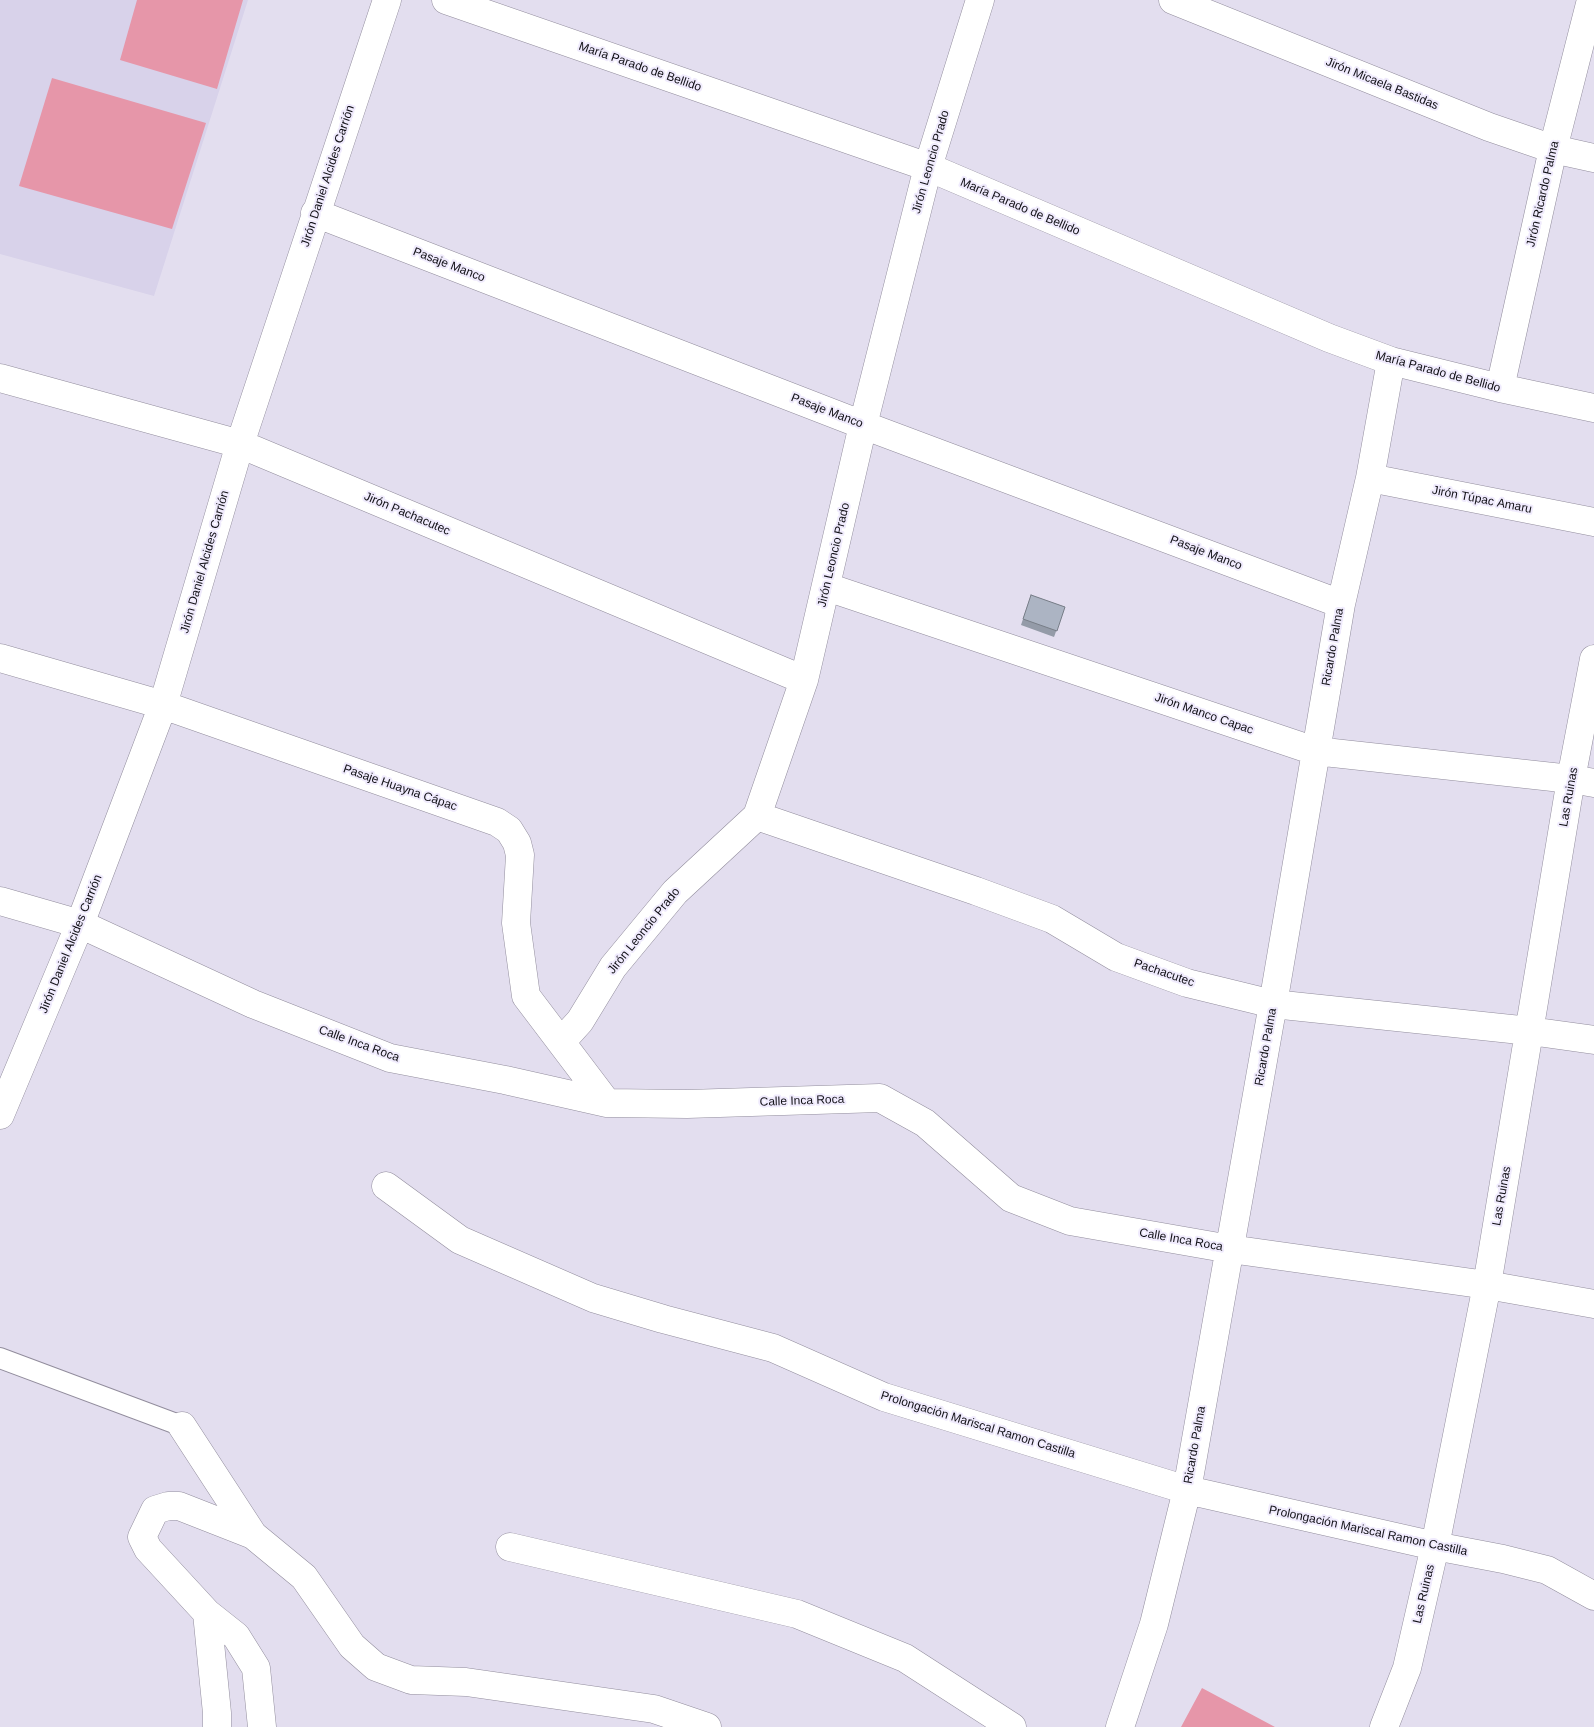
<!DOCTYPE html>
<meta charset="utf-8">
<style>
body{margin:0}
canvas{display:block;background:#e3deef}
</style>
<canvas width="1594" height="1727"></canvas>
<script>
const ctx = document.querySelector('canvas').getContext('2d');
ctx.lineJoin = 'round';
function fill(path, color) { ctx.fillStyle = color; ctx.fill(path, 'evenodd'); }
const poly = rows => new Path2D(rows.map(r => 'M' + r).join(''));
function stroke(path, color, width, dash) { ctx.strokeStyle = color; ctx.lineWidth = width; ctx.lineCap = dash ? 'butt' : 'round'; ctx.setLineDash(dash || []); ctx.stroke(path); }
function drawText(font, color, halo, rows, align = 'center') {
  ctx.font = font + ' Arial,sans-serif'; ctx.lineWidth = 4; ctx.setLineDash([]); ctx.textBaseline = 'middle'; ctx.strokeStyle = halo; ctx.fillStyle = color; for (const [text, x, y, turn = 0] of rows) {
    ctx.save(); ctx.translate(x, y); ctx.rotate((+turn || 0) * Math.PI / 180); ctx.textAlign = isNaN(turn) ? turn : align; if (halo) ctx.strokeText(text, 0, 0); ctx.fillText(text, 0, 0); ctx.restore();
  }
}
const built = poly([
 [0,0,248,0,154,296,0,254]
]);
const green = poly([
 [137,0,243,0,217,89,120,60],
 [52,78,206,123,172,229,19,186],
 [1202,1688,1275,1727,1181,1727]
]);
const lane = poly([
 [0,1358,182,1426]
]);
const street = poly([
 [446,0,928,167,1329,338,1391,361,1500,388,1594,408],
 [1173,0,1489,127,1553,149,1594,158],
 [315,213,863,425,1341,604],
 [0,378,240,444,804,680],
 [1500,388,1553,149,1591,0],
 [1370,478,1594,522],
 [827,587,1315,751,1571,779,1594,783],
 [0,658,163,705,497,822,509,830,517,843,520,855,516,923,526,996,607,1103],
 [757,816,976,891,1052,919,1116,957,1187,983,1273,1004,1530,1031,1594,1040],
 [0,901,80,924,253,1004,390,1058,505,1080,607,1103,687,1104,880,1098,925,1123,1011,1198,1070,1221,1230,1249,1487,1285,1594,1304],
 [561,1042,580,1021,613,967,675,892,757,816,804,680,863,425,928,167,980,0],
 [0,1115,80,924,163,705,240,444,387,0],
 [386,1186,460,1240,593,1298,663,1319,773,1348,884,1397,1187,1490,1435,1546,1503,1559,1547,1570,1594,1596],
 [182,1426,253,1535],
 [510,1547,797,1614,905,1658,1012,1727],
 [207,1613,236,1636,256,1668,262,1727],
 [217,1727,217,1713,207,1613,148,1549,142,1537,155,1510,168,1506,179,1506,253,1535,304,1577,352,1646,376,1667,411,1680,466,1682,654,1709,707,1727],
 [1120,1727,1154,1624,1187,1490,1273,1004,1341,604,1370,478,1391,361],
 [1384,1727,1407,1668,1435,1546,1487,1285,1571,779,1594,659]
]);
const wall = poly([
 [1031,595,1065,607,1054,637,1021,625]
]);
const building = poly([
 [1031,595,1065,607,1057,631,1023,619,1031,595]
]);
const streetNames = [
 ["María Parado de Bellido",640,67,19],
 ["Jirón Micaela Bastidas",1382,84,22],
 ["Jirón Leoncio Prado",931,162,-74],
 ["Jirón Daniel Alcides Carrión",328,176,-72],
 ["Jirón Ricardo Palma",1543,194,-77],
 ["María Parado de Bellido",1020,207,23],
 ["Pasaje Manco",449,265,21],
 ["María Parado de Bellido",1438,372,15],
 ["Pasaje Manco",827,411,21],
 ["Jirón Túpac Amaru",1482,500,11],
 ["Jirón Pachacutec",407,514,23],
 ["Pasaje Manco",1206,553,21],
 ["Jirón Leoncio Prado",834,555,-77],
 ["Jirón Daniel Alcides Carrión",205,562,-74],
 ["Ricardo Palma",1333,647,-80],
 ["Jirón Manco Capac",1204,714,19],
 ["Pasaje Huayna Cápac",400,788,19],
 ["Las Ruinas",1569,797,-80],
 ["Jirón Leoncio Prado",644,931,-51],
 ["Jirón Daniel Alcides Carrión",71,944,-68],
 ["Pachacutec",1164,973,19],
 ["Calle Inca Roca",359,1044,20],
 ["Ricardo Palma",1266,1047,-80],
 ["Calle Inca Roca",802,1101,-2],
 ["Las Ruinas",1502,1196,-80],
 ["Calle Inca Roca",1181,1240,10],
 ["Prolongación Mariscal Ramon Castilla",978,1425,17],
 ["Ricardo Palma",1195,1445,-80],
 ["Prolongación Mariscal Ramon Castilla",1368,1531,12],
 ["Las Ruinas",1424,1594,-77]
];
fill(built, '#d8d2ea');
fill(green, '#e696a9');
stroke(lane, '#928d9d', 22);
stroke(street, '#928d9d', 29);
stroke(lane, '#fff', 20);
stroke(street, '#fff', 28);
fill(wall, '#949ba8');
fill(building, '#acb4c3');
stroke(building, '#787e88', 1);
drawText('12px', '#100f15', '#f0ebfd', streetNames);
</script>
